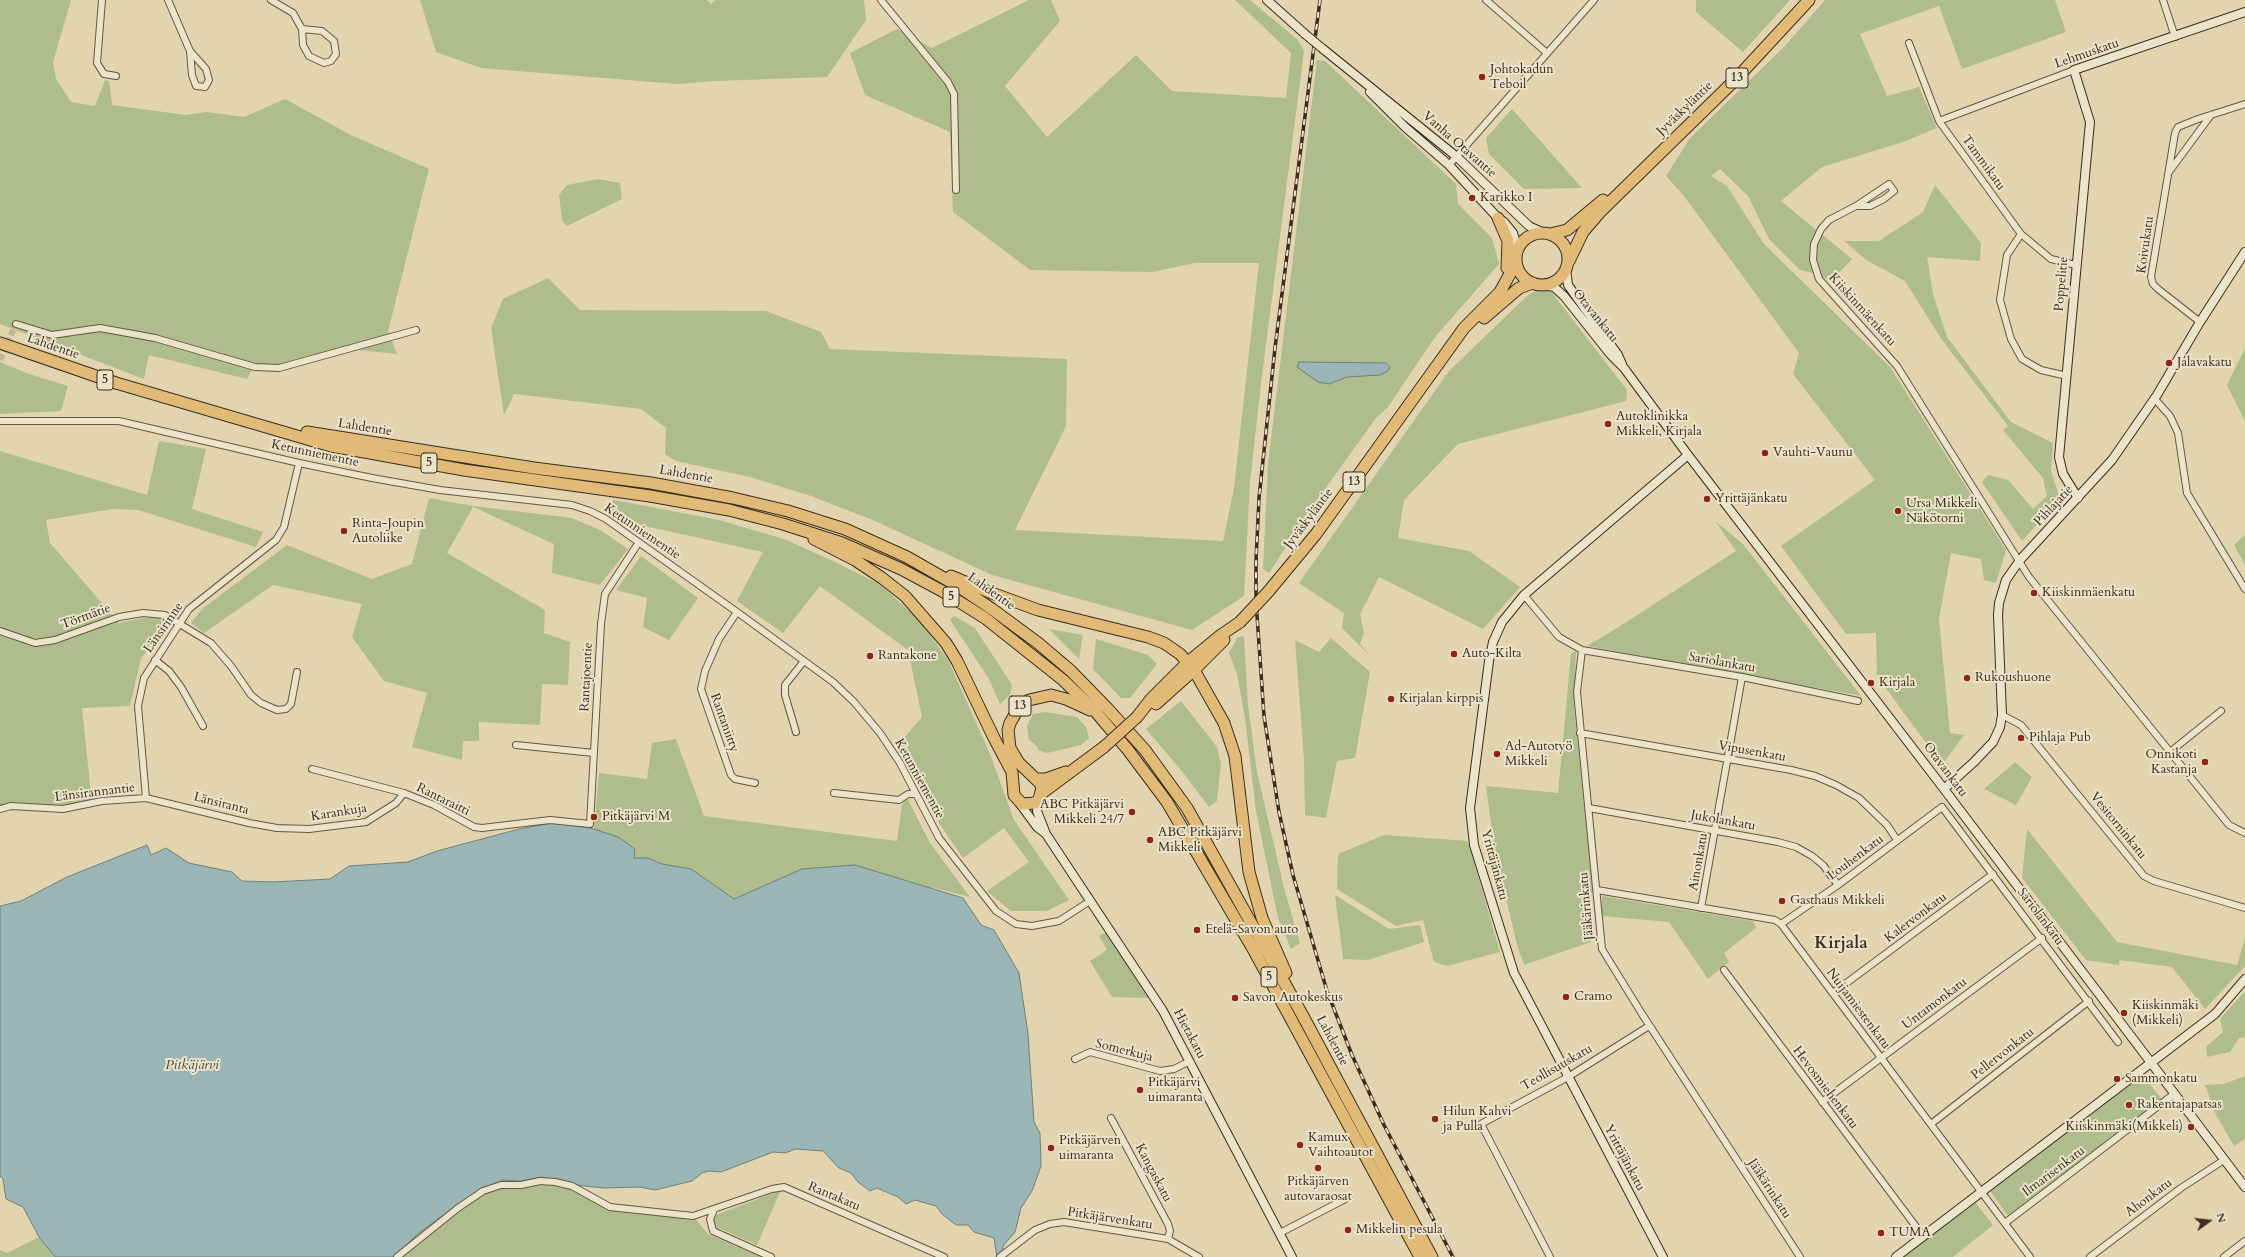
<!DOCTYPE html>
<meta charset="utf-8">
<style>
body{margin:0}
#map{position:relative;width:2245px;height:1257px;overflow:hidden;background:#e2d4af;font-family:Cardo,serif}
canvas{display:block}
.north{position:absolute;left:2189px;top:1201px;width:40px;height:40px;-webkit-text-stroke:3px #ece3cb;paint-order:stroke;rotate:75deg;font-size:11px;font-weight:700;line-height:16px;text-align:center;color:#3a2d1d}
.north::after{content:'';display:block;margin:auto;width:14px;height:18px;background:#3a2d1d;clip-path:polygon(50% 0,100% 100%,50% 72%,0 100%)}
</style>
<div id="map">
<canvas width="2245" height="1257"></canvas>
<div class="north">N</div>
</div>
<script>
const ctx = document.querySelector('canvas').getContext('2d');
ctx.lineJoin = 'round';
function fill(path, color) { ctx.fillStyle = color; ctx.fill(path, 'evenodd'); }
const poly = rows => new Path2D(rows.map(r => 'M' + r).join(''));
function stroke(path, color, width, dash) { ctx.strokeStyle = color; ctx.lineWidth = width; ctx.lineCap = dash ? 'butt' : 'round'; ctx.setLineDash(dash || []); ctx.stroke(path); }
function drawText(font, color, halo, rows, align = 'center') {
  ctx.font = font + ' Cardo,serif'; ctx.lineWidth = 4; ctx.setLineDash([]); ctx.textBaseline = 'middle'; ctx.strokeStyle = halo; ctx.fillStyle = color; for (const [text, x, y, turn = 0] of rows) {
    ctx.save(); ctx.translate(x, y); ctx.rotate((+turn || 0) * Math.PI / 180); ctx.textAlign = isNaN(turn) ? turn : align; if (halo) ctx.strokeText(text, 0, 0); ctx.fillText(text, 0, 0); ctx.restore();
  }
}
const green = poly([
 [0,0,71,0,53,62,56,79,71,102,95,106,105,80,109,81,112,105,186,115,207,112,244,117,285,99,351,135,429,169,388,331,397,354,349,349,251,371,247,379,149,355,144,379,0,324],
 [420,0,707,0,711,4,715,0,864,0,866,20,827,77,716,81,677,84,481,68,436,52],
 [1029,0,1051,0,1060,21,1005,86,1047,137,1136,55,1172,91,1286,98,1291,53,1235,0,1250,0,1298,40,1304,51,1262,375,1250,483,1244,596,1192,630,992,575,875,521,811,496,750,477,676,461,665,454,666,428,641,409,514,394,504,415,491,328,503,299,548,278,580,310,766,311,821,332,830,349,1067,359,1066,426,1015,530,1223,541,1234,488,1259,263,1195,263,1152,272,1030,270,953,212,950,132,865,95,850,53,897,29,932,48],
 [1696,0,1790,0,1743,52,1696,12],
 [1825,0,2055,0,2066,32,1962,69,1939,6,1860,34,1887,96,1919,87,1937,128,1903,142,1822,167,1781,201,1852,259,1831,281,1817,274,1800,270,1769,239,1748,196,1720,169,1711,176,1727,186,1764,244,1890,367,2006,550,1996,583,1984,580,1981,559,1951,553,1939,619,1950,733,1964,735,1942,765,1877,676,1876,633,1846,634,1781,546,1875,480,1793,374,1799,353,1684,196,1666,176,1690,138,1785,46],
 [1317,60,1325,61,1456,184,1458,204,1492,238,1499,264,1435,337,1388,407,1376,418,1312,507,1269,573,1263,569,1268,464],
 [1512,109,1582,188,1524,189,1489,154,1486,138],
 [598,179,620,183,622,199,567,226,562,220,559,195,567,185],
 [1935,185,1981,243,1980,261,1927,257,1933,294,1947,337,2011,422,2053,443,2051,471,2060,499,2022,541,1982,482,1988,475,2008,480,2033,509,2047,496,2043,478,2003,430,2008,426,1942,340,1905,281,1866,260,1844,241,1879,241,1923,212],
 [1546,285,1627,390,1626,401,1458,444,1404,500,1398,538,1469,551,1520,587,1483,629,1379,577,1360,614,1364,633,1360,644,1370,656,1342,628,1344,613,1299,583,1449,371,1527,296],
 [2245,348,2245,421,2227,385],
 [0,362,29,374,68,386,61,411,0,414],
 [159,441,206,449,192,509,263,532,256,547,138,510,113,509,46,520,50,543,119,623,154,616,162,618,170,625,141,658,130,706,82,708,92,803,68,808,0,809,0,451,147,495],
 [429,498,473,506,572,518,600,530,628,549,600,585,552,573,554,544,473,507,447,553,545,610,544,633,570,642,568,685,542,684,540,725,479,722,479,741,463,741,462,760,412,747,427,693,384,681,352,637,362,604,273,585,204,633,191,623,202,609,287,545,372,579,412,564],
 [614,500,719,520,784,539,835,562,881,585,922,623,949,662,990,754,1014,820,1069,900,1047,911,1011,911,987,891,1029,862,1004,828,963,858,939,823,915,772,898,745,922,717,908,650,820,586,783,633,737,601,763,552,631,523,606,510],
 [1715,521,1743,544,1861,696,1587,646,1614,630,1736,551],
 [2245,535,2245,565,2234,545],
 [641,556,698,598,669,640,643,627,647,598,616,590],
 [954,616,975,628,1012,685,1010,695,1000,704,989,679,950,620],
 [1049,629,1083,635,1079,659],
 [1244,636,1248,705,1257,772,1284,888,1300,943,1291,949,1278,918,1256,811,1245,718,1237,674,1229,653,1238,637],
 [1331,638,1370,672,1355,758,1337,761,1326,818,1305,815,1304,759,1295,640,1319,652],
 [1096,639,1148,655,1157,664,1130,698,1121,698,1093,669],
 [1576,651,1574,706,1593,891,1587,898,1591,942,1524,965,1517,945,1494,846,1486,786,1558,793,1571,654],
 [1181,701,1217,747,1221,764,1217,801,1209,807,1185,775,1146,729],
 [1045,712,1077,717,1086,727,1089,738,1081,745,1061,750,1047,753,1038,750,1037,746,1029,740,1027,726,1033,714],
 [676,739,704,816,897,841,902,805,907,798,930,843,970,897,934,888,759,889,734,899,691,869,662,864,648,858,634,858,635,849,618,837,594,829,599,773,647,779,652,743],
 [2015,762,2032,777,2016,805,1984,789],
 [2027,829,2117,942,2237,965,2245,938,2245,966,2205,1009,2172,967,2119,960,2119,965,2086,960,2022,878],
 [1384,835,1468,841,1500,952,1447,966,1434,962,1423,920,1396,926,1337,889,1338,854],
 [1335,895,1389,929,1420,925,1424,942,1368,960,1343,959],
 [1602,896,1753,921,1756,928,1724,953,1729,962,1708,979,1669,922,1602,916],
 [1106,932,1150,998,1112,997,1090,961,1107,950,1099,936],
 [2245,991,2245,1037,2239,1038,2230,1052,2207,1057,2206,1047,2223,1032,2220,1019],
 [2142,1075,2162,1099,2008,1216,1990,1191],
 [2245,1076,2245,1139,2234,1146,2216,1115,2205,1085,2224,1084],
 [542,1177,575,1185,610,1207,693,1216,708,1234,762,1257,393,1257,420,1232,466,1199,502,1180,520,1181],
 [781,1190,757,1245,716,1227,713,1223,716,1215],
 [1975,1202,1993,1225,1953,1257,1903,1257],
 [39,1237,55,1257,0,1257,0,1250,7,1253]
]);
const water = poly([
 [1299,362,1386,363,1390,367,1388,371,1380,375,1347,377,1329,384,1318,382,1297,367,1299,362],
 [557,822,594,829,618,837,635,849,634,858,648,858,662,864,691,869,734,899,802,869,855,865,963,898,981,925,994,930,1019,973,1028,1034,1034,1122,1040,1133,1041,1166,1032,1191,1021,1208,1015,1232,1003,1246,1002,1257,997,1257,994,1238,974,1232,968,1225,956,1225,942,1214,936,1206,915,1200,906,1204,898,1197,877,1188,870,1191,858,1182,851,1173,839,1168,823,1151,796,1149,785,1153,773,1152,721,1172,709,1171,702,1173,692,1181,655,1190,640,1187,604,1188,575,1185,542,1177,520,1181,502,1180,466,1199,420,1232,393,1257,55,1257,39,1237,23,1207,6,1199,3,1179,0,1176,0,906,21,901,67,877,147,845,151,855,166,848,189,863,232,872,242,881,273,882,330,879,349,866,408,862,437,851,519,829,557,822]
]);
const streetTunnel = poly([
 [0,360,16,324]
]);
const street = poly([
 [102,0,97,63,104,74,116,76],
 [168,0,190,51,206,69,209,80,205,87,196,86,192,75,190,51],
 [271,0,293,13,302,29,303,45,309,56,324,63,331,61,336,54,334,41,322,31,302,29],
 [881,0,948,82,954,94,956,190],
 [1486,0,1547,53],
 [2163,0,2175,37],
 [1909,43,1939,121,2021,234,2051,259,2076,265],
 [1939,121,2074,70],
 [1449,165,1594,0],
 [2169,172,2211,115],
 [1856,206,1889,184,1894,191,1884,199,1870,206,1856,206,1829,220,1821,229,1814,244,1813,260,1819,279,1897,366,2029,577,2229,825,2245,833],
 [2021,234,2007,255,2000,300,2011,339,2022,359,2041,370,2067,376],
 [2200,322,2158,289,2153,284,2151,277,2175,133,2178,127,2198,119,2245,104],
 [16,324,52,335,100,328,155,338,255,367,279,368,416,330],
 [2154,398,2170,416,2178,433,2187,493,2245,589],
 [0,421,119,421,299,463,372,478,440,490,572,505,590,511,606,519,737,612,833,682,854,702,880,733,900,763,939,838,996,911,1016,924,1032,926,1059,921,1090,901],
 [1524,595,1559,637,1582,650,1577,692,1602,949,1642,1014,1800,1257],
 [737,612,719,639,705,671,701,689,731,775,735,779,755,783],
 [0,631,35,643,55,640,119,617,143,613,165,615,211,643,231,666,251,695,261,703,277,710,286,709,291,704,297,672],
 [1582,650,1742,677,1858,701],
 [155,660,169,671,181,687,203,726],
 [2002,715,2021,725,2144,876,2154,881,2245,908],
 [796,732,785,695,785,685,804,661],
 [1580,733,1791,770,1815,776,1836,785,1859,798,1887,825,1897,840],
 [516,745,594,753],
 [2170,752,2221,711],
 [312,769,404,793,434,805,474,827,482,828,550,820,590,824,601,624,605,594,639,542],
 [834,793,899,800,908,794,916,794],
 [146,798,138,706,144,678,189,609,276,540,284,527,299,463],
 [1589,808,1778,842,1796,847,1812,856,1823,865,1838,885],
 [0,809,11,806,63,809,102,801,146,798,249,823,277,828,309,829,366,822,396,803,404,793],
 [1597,890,1775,920,1781,924,2030,1257],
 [1701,908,1742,677],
 [1781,924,1838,885,1942,807,2118,1042],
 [1724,970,1923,1236],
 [1833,993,1993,874],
 [1075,1059,1090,1052,1160,1071,1174,1069,1190,1061],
 [1822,1102,2042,938],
 [1111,1118,1168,1224,1170,1231,1168,1239],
 [1931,1124,2089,1001],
 [714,1210,710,1219,713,1231,771,1257],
 [2005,1223,2174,1094],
 [1280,1233,1349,1197],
 [397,1257,458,1208,483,1191,501,1185,521,1185,540,1181,555,1182,572,1186,610,1207,693,1216,772,1189,784,1187,944,1257],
 [1000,1257,1035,1230,1050,1224,1064,1222,1168,1239,1199,1257],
 [1550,1257,1481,1124,1568,1077,1649,1026],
 [2090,1257,2181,1188,2224,1160],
 [2224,1257,2245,1241]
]);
const secondary = poly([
 [1267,0,1305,34],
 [1323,49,1457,157,1529,226,1544,233],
 [1370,92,1405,127,1449,165,1498,218,1504,222,1513,233,1518,249],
 [1566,269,1568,285,1618,355,1622,364],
 [1543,285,1554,287,1564,296,1610,354,1624,368,1688,455,1944,789,2245,1187],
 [2078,498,2063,474,2059,457,2090,122,2074,70,2245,12],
 [1944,789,1974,762,1993,742,2000,727,2002,715,1998,615,1999,603,2006,580,2020,560,2112,460,2157,395,2200,322,2245,252],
 [1039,799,1037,811,1046,834,1163,1011,1292,1257],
 [1018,801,1037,827,1045,833],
 [1663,1257,1514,973,1474,845,1470,808,1489,661,1493,642,1502,622,1524,595,1688,455],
 [1896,1257,2215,1014,2245,979]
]);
const highway = poly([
 [1498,218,1508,241,1507,268],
 '1516 259a26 26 0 1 1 52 0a26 26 0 1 1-52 0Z',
 [1550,234,1567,230,1603,200],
 [1569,261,1583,232,1601,211,1735,80,1809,0],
 [1484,318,1519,288,1533,283],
 [0,343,116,383,331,446,464,470,650,496,729,510,783,524,842,543,901,569,942,591,985,618,1063,680,1095,711,1128,750,1167,802,1253,949,1420,1257],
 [307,432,534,468,651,483,733,498,788,511,845,529,907,557,956,585,992,609,1038,643,1071,671,1108,709,1145,750,1187,808,1304,1018,1432,1257],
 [814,539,855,560,882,578,905,596,946,643,957,661,994,738,1012,772,1014,795,1022,804,1035,803,1039,799,1042,788,1040,783,1019,763,1010,748,1008,730,1010,723,1018,709,1029,700,1051,695,1066,699,1090,710],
 [951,576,989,592,1038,610,1148,637,1164,643,1180,654,1194,670,1224,723,1235,756,1249,872,1262,918,1286,973],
 [1268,592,1316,534,1464,328,1500,292,1516,263],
 [1156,704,1194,670,1224,640],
 [1137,717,1151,699,1188,662,1221,635,1240,622],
 [1036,779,1046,779,1066,772],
 [1042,793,1104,747]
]);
const rail = poly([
 [1320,0,1275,348,1259,498,1256,561,1256,601,1264,716,1279,812,1293,875,1327,991,1352,1055,1384,1125,1453,1257]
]);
const secondaryBridge = poly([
 [1305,34,1323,49]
]);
const highwayBridge = poly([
 [1240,622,1268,592],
 [1104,747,1137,717]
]);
const markers = [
 [1482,77,4,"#8f2418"],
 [1472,198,4,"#8f2418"],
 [2169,363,4,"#8f2418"],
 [1608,424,4,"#8f2418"],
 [1765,453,4,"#8f2418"],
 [1707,499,4,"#8f2418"],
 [1898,511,4,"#8f2418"],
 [344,531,4,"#8f2418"],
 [2034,593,4,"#8f2418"],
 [1454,654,4,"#8f2418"],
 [870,656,4,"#8f2418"],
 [1967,678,4,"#8f2418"],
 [1871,683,4,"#8f2418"],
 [1391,699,4,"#8f2418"],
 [2021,738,4,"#8f2418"],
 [1497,754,4,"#8f2418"],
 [2205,762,4,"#8f2418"],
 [1132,812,4,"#8f2418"],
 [594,817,4,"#8f2418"],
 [1150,840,4,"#8f2418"],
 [1782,901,4,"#8f2418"],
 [1197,930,4,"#8f2418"],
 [1566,997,4,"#8f2418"],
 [1235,998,4,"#8f2418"],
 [2124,1013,4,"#8f2418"],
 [2117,1079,4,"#8f2418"],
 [1140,1090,4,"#8f2418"],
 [2129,1105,4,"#8f2418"],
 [1435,1119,4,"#8f2418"],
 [2191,1127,4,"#8f2418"],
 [1300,1145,4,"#8f2418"],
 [1051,1148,4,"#8f2418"],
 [1318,1168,4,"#8f2418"],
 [1348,1230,4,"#8f2418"],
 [1881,1233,4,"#8f2418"]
];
const shields = [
 [1737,78,22],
 [105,380,16],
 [429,463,16],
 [1354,482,22],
 [951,597,16],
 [1020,706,22],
 [1269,977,16]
];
const shieldNames = [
 ["13",1737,78],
 ["5",105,380],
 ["5",429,463],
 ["13",1354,482],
 ["5",951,597],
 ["13",1020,706],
 ["5",1269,977]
];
const streetNames = [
 ["Lehmuskatu",2087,54,-19],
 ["Jyväskyläntie",1685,109,-44],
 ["Vanha Otavantie",1459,145,41],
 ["Tammikatu",1983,163,54],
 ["Koivukatu",2146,245,-82],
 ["Poppelitie",2062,284,-85],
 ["Kiiskinmäenkatu",1862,310,48],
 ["Otavankatu",1595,316,51],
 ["Lahdentie",53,347,19],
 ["Lahdentie",365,428,9],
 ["Ketunniementie",315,454,12],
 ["Lahdentie",686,475,10],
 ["Pihlajatie",2054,506,-47],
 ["Jyväskyläntie",1309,519,-53],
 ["Ketunniementie",642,532,34],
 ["Lahdentie",991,592,35],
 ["Törmätie",86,617,-20],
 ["Länsirinne",164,628,-55],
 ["Sariolankatu",1722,663,10],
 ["Rantajoentie",587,677,-87],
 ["Rantaniitty",724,723,70],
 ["Vipusenkatu",1752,752,10],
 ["Otavankatu",1945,770,53],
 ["Ketunniementie",919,779,61],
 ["Länsirannantie",95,793,-7],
 ["Rantaraitti",443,800,26],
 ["Länsiranta",221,804,14],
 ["Karankuja",339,813,-9],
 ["Jukolankatu",1723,821,10],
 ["Vesitorninkatu",2118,826,51],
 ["Louhenkatu",1856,858,-37],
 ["Ainonkatu",1699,862,-80],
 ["Yrittäjänkatu",1494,865,75],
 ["Jääkärinkatu",1587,906,-95],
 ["Sariolankatu",2040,917,53],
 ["Kalervonkatu",1916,918,-37],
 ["Untamonkatu",1935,1004,-37],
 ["Nuijamiestenkatu",1858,1009,53],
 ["Hietakatu",1189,1034,62],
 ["Lahdentie",1332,1041,62],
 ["Somerkuja",1124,1051,14],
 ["Pellervonkatu",2003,1054,-38],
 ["Teollisuuskatu",1557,1068,-30],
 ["Hevosmiehenkatu",1825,1088,53],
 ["Yrittäjänkatu",1624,1158,62],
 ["Ilmarisenkatu",2054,1172,-37],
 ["Kangaskatu",1153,1173,62],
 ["Jääkärinkatu",1769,1189,57],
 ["Rantakatu",834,1197,23],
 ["Ahonkatu",2149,1198,-37],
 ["Pitkäjärvenkatu",1110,1219,9]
];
const poiNames = [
 ["Johtokadun",1490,70],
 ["Teboil",1490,85],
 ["Karikko I",1480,198],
 ["Jalavakatu",2177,363],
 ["Autoklinikka",1616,417],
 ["Mikkeli, Kirjala",1616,432],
 ["Vauhti-Vaunu",1773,453],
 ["Yrittäjänkatu",1715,499],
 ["Ursa Mikkeli",1906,504],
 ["Näkötorni",1906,519],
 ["Rinta-Joupin",352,524],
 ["Autoliike",352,539],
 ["Kiiskinmäenkatu",2042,593],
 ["Auto-Kilta",1462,654],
 ["Rantakone",878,656],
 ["Rukoushuone",1975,678],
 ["Kirjala",1879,683],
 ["Kirjalan kirppis",1399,699],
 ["Pihlaja Pub",2029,738],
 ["Ad-Autotyö",1505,747],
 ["Mikkeli",1505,762],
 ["Onnikoti",2197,755,"right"],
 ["Kastanja",2197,770,"right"],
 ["ABC Pitkäjärvi",1124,805,"right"],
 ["Mikkeli 24/7",1124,820,"right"],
 ["Pitkäjärvi M",602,817],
 ["ABC Pitkäjärvi",1158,833],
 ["Mikkeli",1158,848],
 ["Gasthaus Mikkeli",1790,901],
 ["Etelä-Savon auto",1205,930],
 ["Cramo",1574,997],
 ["Savon Autokeskus",1243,998],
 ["Kiiskinmäki",2132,1006],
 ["(Mikkeli)",2132,1021],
 ["Sammonkatu",2125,1079],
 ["Pitkäjärvi",1148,1083],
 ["uimaranta",1148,1098],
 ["Rakentajapatsas",2137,1105],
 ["Hilun Kahvi",1443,1112],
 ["ja Pulla",1443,1127],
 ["Kiiskinmäki(Mikkeli)",2183,1127,"right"],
 ["Kamux",1308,1138],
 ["Vaihtoautot",1308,1153],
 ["Pitkäjärven",1059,1141],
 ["uimaranta",1059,1156],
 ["Pitkäjärven",1318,1182,"center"],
 ["autovaraosat",1318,1197,"center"],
 ["Mikkelin pesula",1356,1230],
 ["TUMA",1889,1233]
];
const waterNames = [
 ["Pitkäjärvi",192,1066]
];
const districtNames = [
 ["Kirjala",1841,944]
];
fill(green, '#afbd8d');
fill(water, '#99b5b6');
stroke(water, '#737f79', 1);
stroke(streetTunnel, '#c0b392', 6, [6, 3]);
stroke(street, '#645742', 8);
stroke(secondary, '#3a2d1d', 10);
stroke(highway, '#3a2d1d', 13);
stroke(street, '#ece3cb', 6);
stroke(secondary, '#ece3cb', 8);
stroke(highway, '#e1ba78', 11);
stroke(rail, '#3a2d1d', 3.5);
stroke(rail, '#ece3cb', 2, [6]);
stroke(secondaryBridge, '#3a2d1d', 10, []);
stroke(highwayBridge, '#3a2d1d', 13, []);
stroke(secondaryBridge, '#ece3cb', 8);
stroke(highwayBridge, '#e1ba78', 11);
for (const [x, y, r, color] of markers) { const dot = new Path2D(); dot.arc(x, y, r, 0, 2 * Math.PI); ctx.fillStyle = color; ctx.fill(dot); stroke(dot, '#ece3cb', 1.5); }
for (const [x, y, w] of shields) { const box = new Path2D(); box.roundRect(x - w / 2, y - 10, w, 20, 3); ctx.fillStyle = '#ece3cb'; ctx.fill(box); stroke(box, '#3a2d1d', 1); }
drawText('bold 12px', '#3a2d1d', null, shieldNames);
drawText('13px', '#3a2d1d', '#ece3cb', streetNames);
drawText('13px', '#3a2d1d', '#ece3cb', poiNames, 'left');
drawText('italic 14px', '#4d483c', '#ece3cb', waterNames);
drawText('bold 17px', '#3a2d1d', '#ece3cb', districtNames);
</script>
